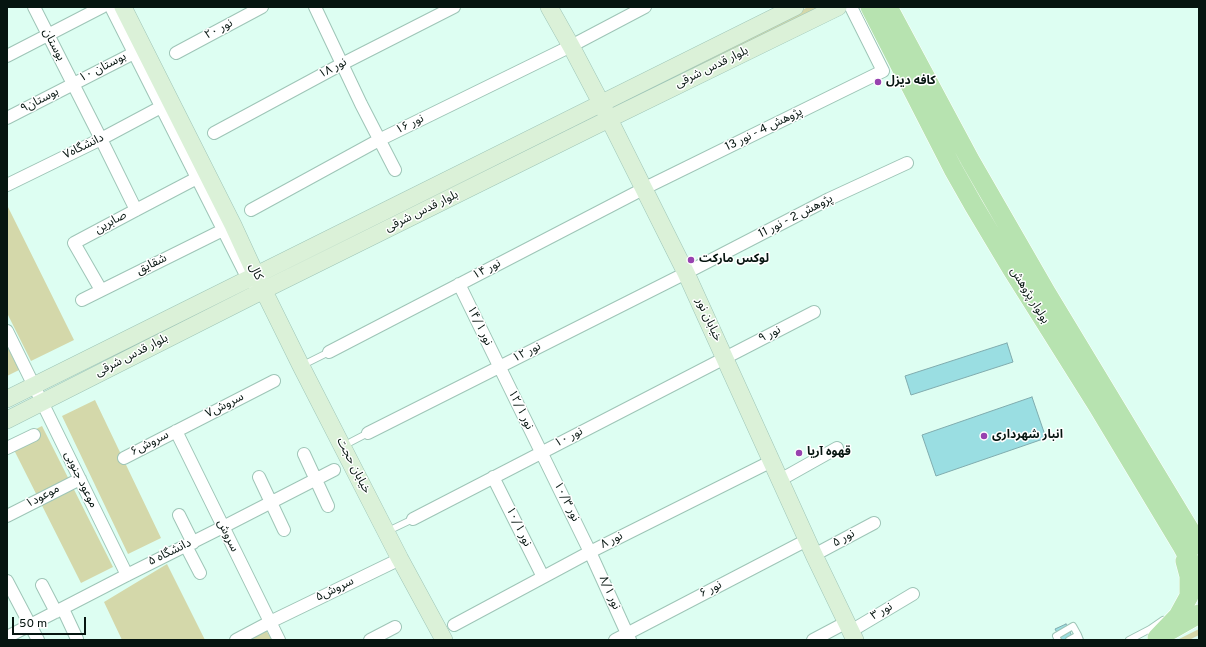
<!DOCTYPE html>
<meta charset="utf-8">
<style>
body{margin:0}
#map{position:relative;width:1206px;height:647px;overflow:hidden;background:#ddfef2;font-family:Overpass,sans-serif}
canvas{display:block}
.frame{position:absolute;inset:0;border:8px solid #061510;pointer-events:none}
.scale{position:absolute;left:12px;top:617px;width:74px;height:18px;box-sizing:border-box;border:2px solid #061510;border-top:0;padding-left:5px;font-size:12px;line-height:14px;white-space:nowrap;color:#061510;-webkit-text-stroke:3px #fff;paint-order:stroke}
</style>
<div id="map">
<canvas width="1206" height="647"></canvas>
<div class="frame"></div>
<div class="scale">50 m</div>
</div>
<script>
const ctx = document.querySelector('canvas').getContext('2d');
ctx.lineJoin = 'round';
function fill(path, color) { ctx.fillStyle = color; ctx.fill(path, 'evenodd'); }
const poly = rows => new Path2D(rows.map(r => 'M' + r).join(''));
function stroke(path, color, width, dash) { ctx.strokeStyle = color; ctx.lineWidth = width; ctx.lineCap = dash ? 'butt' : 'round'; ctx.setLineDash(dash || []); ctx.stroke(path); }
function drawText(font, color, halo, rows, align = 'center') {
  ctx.font = font + ' Overpass,"Noto Sans Arabic",sans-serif'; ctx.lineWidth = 3; ctx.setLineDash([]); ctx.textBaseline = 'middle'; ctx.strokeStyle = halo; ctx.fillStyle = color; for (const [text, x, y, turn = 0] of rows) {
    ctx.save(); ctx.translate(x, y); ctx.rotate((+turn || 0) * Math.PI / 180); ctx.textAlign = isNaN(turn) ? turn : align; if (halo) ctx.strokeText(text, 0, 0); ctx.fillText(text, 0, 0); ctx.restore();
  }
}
const green = poly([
 [808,7,823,7,624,104,622,102,626,96],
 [7,205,74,340,31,361,7,313],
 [7,346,19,370,7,376],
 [95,400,161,538,128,554,62,416],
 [42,426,113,567,81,583,10,442],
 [167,564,205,640,122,640,104,602],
 [1199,629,1199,635,1189,640,1177,640],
 [266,630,272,640,246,640]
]);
const building = poly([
 [1007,343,1013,362,911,395,905,376,1007,343],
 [1032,397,1046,438,936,476,922,435,1032,397],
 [1066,624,1074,640,1061,640,1055,629,1066,624]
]);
const lane = poly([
 [303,365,329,352],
 [343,446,368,433],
 [388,531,413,519],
 [1058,640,1056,636,1073,626,1078,635],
 [1069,640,1078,635,1080,640],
 [1129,640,1150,629,1163,620]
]);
const street = poly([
 [34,7,101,139,136,210],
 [111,7,248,279,254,284],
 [315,7,361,104,395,170],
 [176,53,262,7],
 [7,56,102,7],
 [7,118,134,53],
 [214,133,342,64,454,7],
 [7,185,101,139,161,107],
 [251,210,379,140,571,46,645,7],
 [459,284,590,552,630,640],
 [101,290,74,243,136,210,197,178],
 [82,300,223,230],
 [7,331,127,575],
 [329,352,645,188,883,71,851,7],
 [176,431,279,640],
 [368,433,686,273,829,199,907,163],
 [7,448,34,435],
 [304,454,328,506],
 [124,458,274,381],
 [259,477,284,530],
 [493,477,543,577],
 [780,480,837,448],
 [179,515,193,543],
 [7,516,80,479],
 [413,519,814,312],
 [186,546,200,573],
 [814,555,874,523],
 [7,581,38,640],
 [42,585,56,612],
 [63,609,77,639],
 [454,625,590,552,772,461],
 [851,631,913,594],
 [7,637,127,575,223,527,334,470],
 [236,640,270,622,400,559],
 [370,640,395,627],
 [615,640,807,540],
 [813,640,847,622]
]);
const secondary = poly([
 [123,7,233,225,256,275,301,366,400,559,444,640],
 [549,7,571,46,601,103,686,273,814,555,855,640],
 [7,399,795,7],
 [7,420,264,290,609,119,838,7]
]);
const primary = poly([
 [870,7,953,169,974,206,1011,268,1097,405,1182,546,1199,578],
 [888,7,970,160,1046,292,1199,545],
 [1171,630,1199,614],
 [1157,638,1178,616,1189,596,1189,576,1185,561]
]);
const markers = [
 [878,82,4,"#9742af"],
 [691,260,4,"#9742af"],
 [984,436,4,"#9742af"],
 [799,453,4,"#9742af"]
];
const streetNames = [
 ["نور ۲۰",219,30,-28],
 ["بوستان",53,45,63],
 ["بوستان ۱۰",103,68,-27],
 ["بلوار قدس شرقی",712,68,-26],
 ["نور ۱۸",333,69,-28],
 ["بوستان۹",40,101,-27],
 ["نور ۱۶",410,125,-26],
 ["پژوهش 4 - نور 13",764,130,-26],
 ["دانشگاه۷",84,147,-26],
 ["بلوار قدس شرقی",422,212,-26],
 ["پژوهش 2 - نور 11",796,217,-27],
 ["صابرین",111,223,-29],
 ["شقایق",152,265,-26],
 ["نور ۱۴",487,270,-27],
 ["کال",255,272,64],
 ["بولوار پژوهش",1029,296,58],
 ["خیابان نور",708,320,65],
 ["نور ۱۴/۱",479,326,64],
 ["نور ۹",770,335,-27],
 ["نور ۱۲",527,353,-27],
 ["بلوار قدس شرقی",132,356,-27],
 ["سروش۷",225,406,-27],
 ["نور ۱۲/۱",520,410,64],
 ["نور ۱۰",569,438,-27],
 ["سروش۶",150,444,-27],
 ["خیابان حجت",353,466,63],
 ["موعود جنوبی",80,480,64],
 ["موعود۱",43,497,-28],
 ["نور ۱۰/۳",566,502,63],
 ["نور ۱۰/۱",518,527,64],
 ["سروش",227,536,64],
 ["نور ۵",844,539,-29],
 ["نور ۸",612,541,-27],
 ["دانشگاه ۵",170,553,-26],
 ["سروش۵",335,590,-26],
 ["نور ۶",711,590,-27],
 ["نور ۸/۱",609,593,66],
 ["نور ۳",882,612,-30]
];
const poiNames = [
 ["کافه دیزل",886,82],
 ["لوکس مارکت",699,260],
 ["انبار شهرداری",992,436],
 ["قهوه آریا",807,453]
];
fill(green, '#d4d8aa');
fill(building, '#9adee2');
stroke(building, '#80acae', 1);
stroke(lane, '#9ec5b7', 8);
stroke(street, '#9ec5b7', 14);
stroke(secondary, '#9ec5b7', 18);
stroke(primary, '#fff', 20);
stroke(lane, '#fff', 6);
stroke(street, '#fff', 12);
stroke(secondary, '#dbf1d8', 17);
stroke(primary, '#b7e3b0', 19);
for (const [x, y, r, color] of markers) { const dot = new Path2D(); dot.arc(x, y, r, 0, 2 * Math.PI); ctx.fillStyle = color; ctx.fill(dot); stroke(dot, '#fff', 1.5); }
drawText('12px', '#061510', '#fff', streetNames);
drawText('bold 12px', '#061510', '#fff', poiNames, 'left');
</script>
